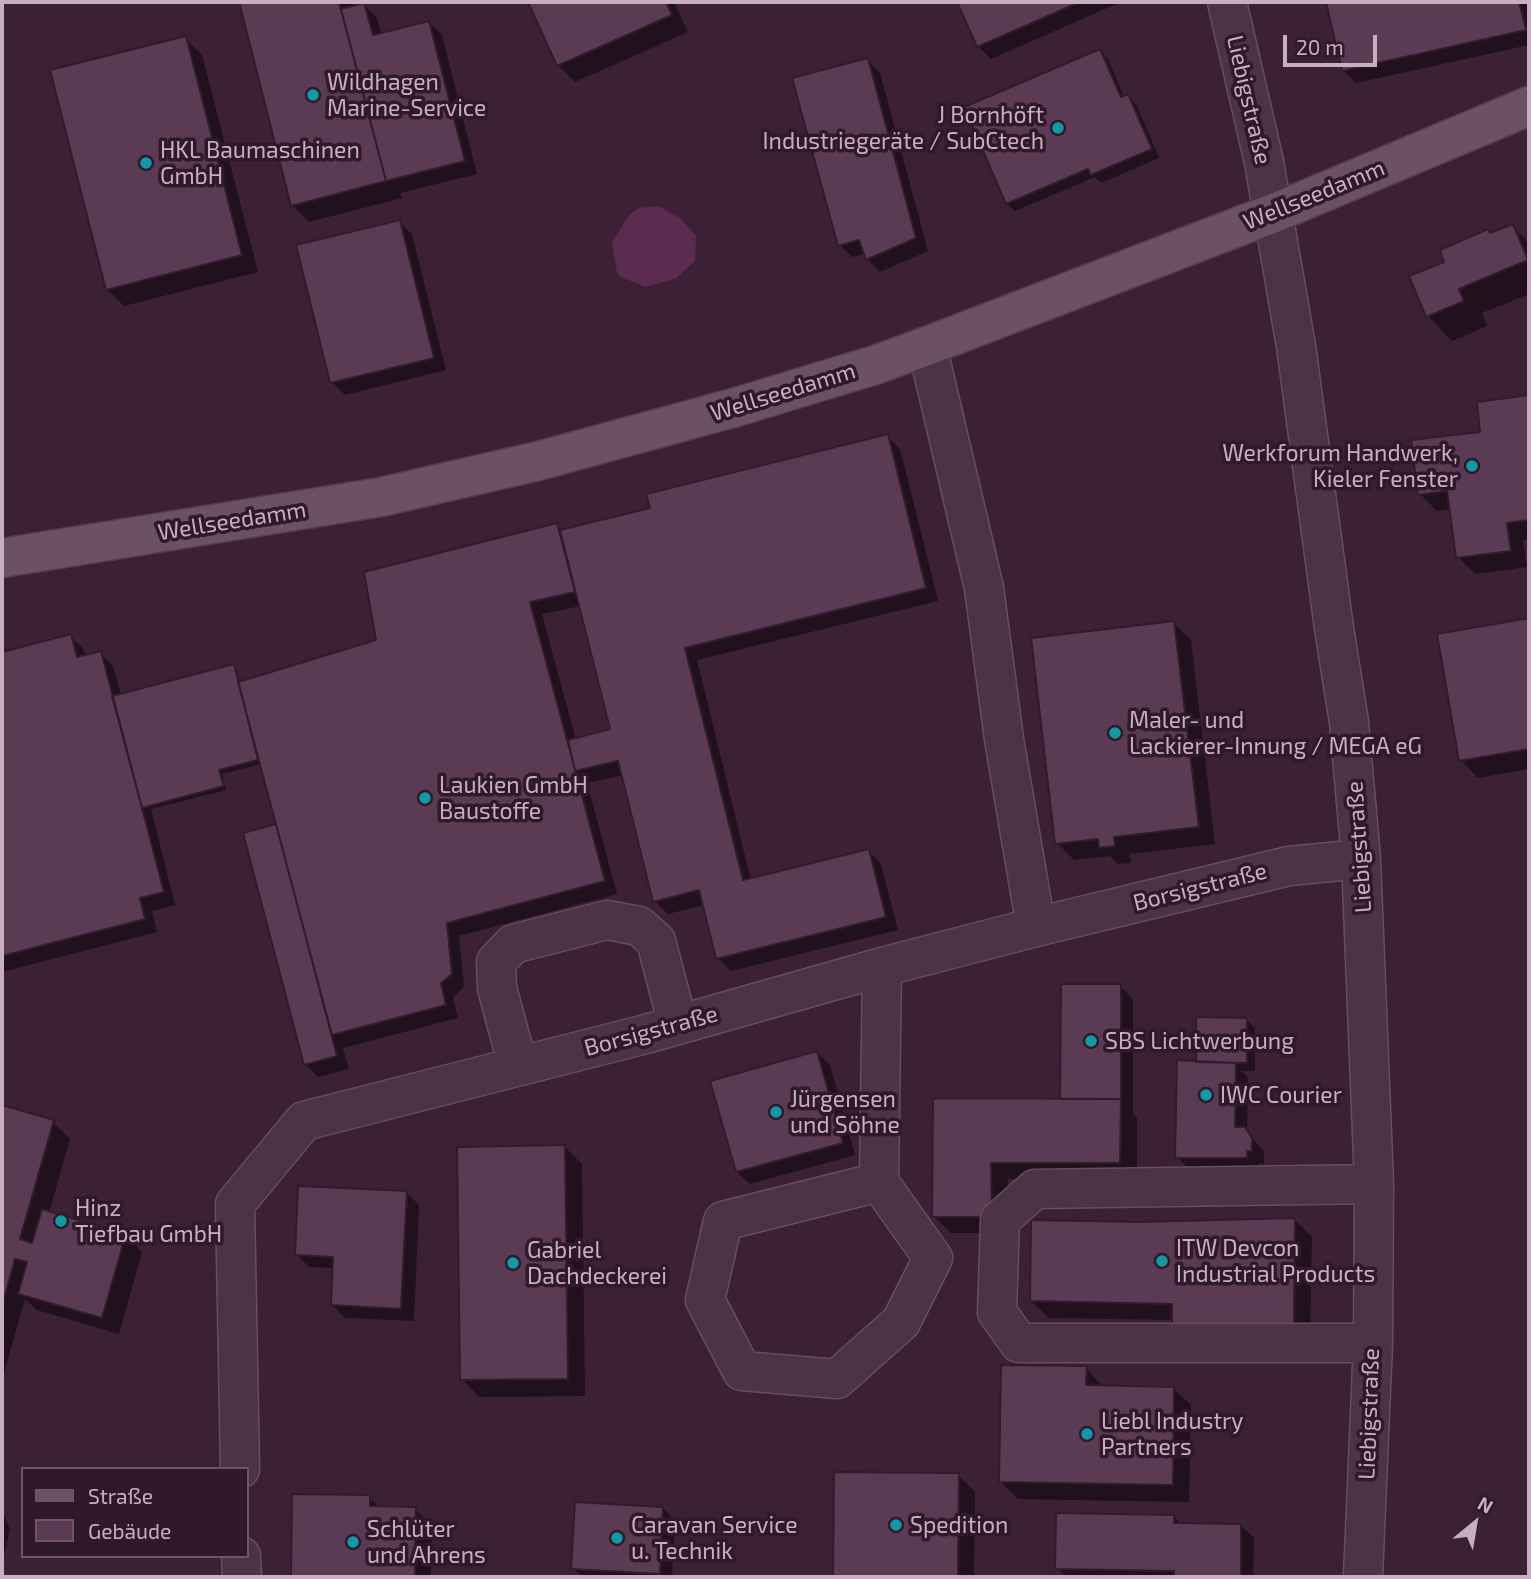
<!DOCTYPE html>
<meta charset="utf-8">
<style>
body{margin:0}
#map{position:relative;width:1531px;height:1579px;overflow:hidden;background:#3c2035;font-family:"Exo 2",sans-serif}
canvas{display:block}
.frame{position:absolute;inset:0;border:4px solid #c8aec1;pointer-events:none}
.legend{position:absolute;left:21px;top:1467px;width:228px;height:91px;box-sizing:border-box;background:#30192a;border:2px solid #6d5566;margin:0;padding:9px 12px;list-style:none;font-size:21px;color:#c8aec1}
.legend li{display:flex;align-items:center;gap:14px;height:35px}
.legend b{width:35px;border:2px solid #6d5566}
.north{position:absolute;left:1440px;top:1488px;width:70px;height:70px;-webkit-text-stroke:5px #30192a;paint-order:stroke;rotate:30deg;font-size:19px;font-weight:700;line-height:28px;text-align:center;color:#c8aec1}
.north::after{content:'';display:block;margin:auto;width:24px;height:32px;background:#c8aec1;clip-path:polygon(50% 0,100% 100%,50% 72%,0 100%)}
.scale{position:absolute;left:1283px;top:35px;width:94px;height:32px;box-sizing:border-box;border:4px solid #c8aec1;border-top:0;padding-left:9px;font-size:21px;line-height:24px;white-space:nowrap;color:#c8aec1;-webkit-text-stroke:5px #30192a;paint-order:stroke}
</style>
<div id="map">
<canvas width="1531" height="1579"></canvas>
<div class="frame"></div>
<ul class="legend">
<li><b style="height:9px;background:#6c5165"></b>Straße</li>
<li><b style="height:19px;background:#5b3b54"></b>Gebäude</li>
</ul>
<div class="north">N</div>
<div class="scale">20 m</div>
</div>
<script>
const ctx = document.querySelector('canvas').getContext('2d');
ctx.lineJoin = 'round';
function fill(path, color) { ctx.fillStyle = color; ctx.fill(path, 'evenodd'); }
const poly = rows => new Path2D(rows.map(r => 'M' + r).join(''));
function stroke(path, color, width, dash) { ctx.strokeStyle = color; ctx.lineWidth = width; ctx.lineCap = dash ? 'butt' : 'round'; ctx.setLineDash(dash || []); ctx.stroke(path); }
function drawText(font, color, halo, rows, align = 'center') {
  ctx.font = font + ' "Exo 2",sans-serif'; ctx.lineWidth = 7; ctx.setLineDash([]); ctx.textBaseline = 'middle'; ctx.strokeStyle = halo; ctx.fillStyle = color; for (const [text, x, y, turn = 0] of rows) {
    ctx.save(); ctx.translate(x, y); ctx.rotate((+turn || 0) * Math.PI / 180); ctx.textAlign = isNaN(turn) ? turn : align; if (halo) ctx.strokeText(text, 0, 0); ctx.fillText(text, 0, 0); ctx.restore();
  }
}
const water = poly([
 [658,206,680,218,696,236,695,261,675,279,645,287,621,277,617,273,612,243,628,216,639,208]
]);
const shadow = poly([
 [241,2,351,2,353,8,364,5,377,18,381,35,429,23,442,35,477,174,400,193,402,198,309,222,292,205],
 [530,2,674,2,688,32,575,82,558,65],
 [958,2,1121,2,991,59,978,46],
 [1328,2,1528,2,1529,45,1356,83,1343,70],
 [185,38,202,55,258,272,124,306,107,289],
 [1100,51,1108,59,1124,97,1128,96,1136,104,1159,158,1101,183,1095,177,1015,211,1007,203],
 [867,60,880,73,928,251,880,272,867,259,865,254,852,257,840,245],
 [399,222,412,234,446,370,345,395,332,382],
 [1512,226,1529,243,1529,294,1482,313,1487,326,1452,341,1428,316,1447,262,1491,235],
 [1529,397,1529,539,1523,540,1527,567,1475,574,1458,557,1451,509,1437,511,1420,494,1482,433,1479,404],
 [887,436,900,449,938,601,697,660,751,880,868,851,881,864,898,930,731,971,718,958,704,905,668,914,655,901,623,775,587,783,617,894,459,936,464,987,453,997,458,1018,343,1048,349,1069,318,1077,305,1064,278,826,261,764,222,774,226,790,151,809,175,905,152,911,157,932,2,972,2,654,71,636,83,649,86,657,100,653,113,666,121,695,233,666,237,670,240,683,378,641,557,525,563,531,652,509],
 [581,606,612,731,576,740,542,614],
 [1529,620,1529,769,1478,778,1461,760,1439,636],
 [1173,623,1191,640,1215,844,1130,854,1131,863,1118,864,1110,856,1074,860,1057,843],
 [1120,986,1133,999,1133,1113,1137,1118,1137,1180,1008,1179,1008,1233,951,1233,934,1216,934,1100,1062,1100],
 [1247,1020,1255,1028,1255,1071,1241,1071,1248,1077,1247,1132,1264,1152,1264,1164,1259,1163,1259,1170,1190,1170,1177,1157,1198,1063],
 [817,1053,830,1065,855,1155,750,1184,737,1172],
 [2,1107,53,1122,70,1139,49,1213,125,1235,142,1252,119,1334,37,1310,25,1299,2,1380],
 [565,1147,582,1164,585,1396,479,1397,462,1379],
 [406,1192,419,1205,414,1321,345,1318,332,1305,334,1268,309,1267,296,1254],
 [1295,1220,1312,1237,1310,1344,1174,1320,1049,1318,1031,1301,1140,1223],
 [1086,1368,1103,1387,1173,1388,1191,1405,1189,1502,1018,1499,1001,1482],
 [836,1474,958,1475,975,1492,974,1577,835,1577],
 [294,1496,369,1497,380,1508,415,1509,432,1526,431,1577,293,1577],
 [663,1508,675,1521,672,1577,582,1577,573,1568],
 [2,1511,10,1528,2,1565],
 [1174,1516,1182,1525,1241,1526,1254,1538,1253,1577,1066,1577,1057,1568]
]);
const building = poly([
 [239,2,339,2,386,181,291,206,239,2],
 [528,2,666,2,672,15,557,66,528,2],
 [957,2,1080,2,977,47,957,2],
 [1326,2,1519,2,1526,30,1342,71,1326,2],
 [364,3,373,35,429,21,465,161,386,181,341,9,364,3],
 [186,36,242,255,106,290,50,70,186,36],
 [1100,49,1121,97,1128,94,1152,149,1091,175,1088,169,1006,204,964,107,1100,49],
 [868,58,916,238,866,260,859,240,838,246,792,78,868,58],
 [400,220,434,358,330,383,296,245,400,220],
 [1513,224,1528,260,1459,289,1464,301,1426,317,1409,276,1444,262,1440,250,1488,229,1490,233,1513,224],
 [1529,395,1529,520,1507,523,1511,551,1456,558,1447,491,1418,495,1411,440,1480,432,1477,402,1529,395],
 [888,434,926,588,685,648,743,880,869,849,886,917,716,959,699,890,653,902,618,761,575,771,568,740,610,729,560,530,650,508,646,494,888,434],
 [557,523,575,592,530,602,605,881,447,923,452,974,441,983,446,1005,332,1035,238,682,376,640,364,572,557,523],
 [1529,618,1529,749,1459,761,1437,634,1529,618],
 [1174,621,1199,827,1114,837,1115,846,1099,848,1098,839,1055,844,1031,638,1174,621],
 [71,634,77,657,101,651,164,892,140,898,145,919,2,956,2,652,71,634],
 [234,664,258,760,219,770,224,786,142,808,112,696,234,664],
 [276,824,337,1056,304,1065,243,833,276,824],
 [1061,984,1121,984,1121,1099,1060,1099,1061,984],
 [1196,1017,1247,1018,1247,1063,1196,1062,1196,1017],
 [817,1051,843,1143,736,1172,710,1081,817,1051],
 [1177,1060,1236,1063,1235,1127,1245,1127,1252,1138,1252,1151,1247,1151,1247,1158,1175,1158,1177,1060],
 [933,1098,1121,1099,1120,1163,991,1163,992,1217,932,1217,933,1098],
 [2,1105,54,1120,20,1239,32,1243,42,1209,126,1234,102,1318,18,1294,27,1262,15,1259,2,1306,2,1105],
 [565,1145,568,1379,460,1380,457,1147,565,1145],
 [298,1186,407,1191,401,1309,331,1305,333,1257,295,1255,298,1186],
 [1295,1218,1294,1328,1172,1326,1172,1304,1030,1301,1031,1220,1140,1222,1295,1218],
 [1001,1365,1087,1366,1086,1385,1174,1387,1173,1485,999,1482,1001,1365],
 [834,1472,959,1473,958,1577,833,1577,834,1472],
 [292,1494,370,1495,370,1506,416,1507,415,1577,291,1577,292,1494],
 [575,1502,663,1507,660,1574,571,1569,575,1502],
 [1056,1513,1174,1515,1174,1523,1241,1524,1241,1577,1174,1577,1174,1571,1055,1569,1056,1513]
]);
const minor = poly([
 [1227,2,1264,162,1296,346,1334,628,1349,722,1361,859,1374,1184,1373,1343,1363,1577],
 [927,346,984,588,1004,739,1036,927],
 [518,1066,497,988,496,962,513,944,607,920,639,926,656,941,678,1025],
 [879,1182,933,1258,901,1322,837,1379,742,1371,705,1300,723,1221,879,1182,882,967],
 [1373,1343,1019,1343,997,1312,1000,1220,1035,1189,1374,1184],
 [240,1469,235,1204,304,1121,646,1034,882,967,1036,927,1289,866,1361,859],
 [241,1556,242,1577]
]);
const major = poly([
 [2,558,381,497,538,461,733,408,875,365,927,346,1274,213,1529,106]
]);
const markers = [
 [313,95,7,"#0f9aa8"],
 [1058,128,7,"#0f9aa8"],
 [146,163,7,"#0f9aa8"],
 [1472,466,7,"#0f9aa8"],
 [1115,733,7,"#0f9aa8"],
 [425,798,7,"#0f9aa8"],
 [1091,1041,7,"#0f9aa8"],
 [1206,1095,7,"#0f9aa8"],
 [776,1112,7,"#0f9aa8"],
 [61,1221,7,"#0f9aa8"],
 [1162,1261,7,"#0f9aa8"],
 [513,1263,7,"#0f9aa8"],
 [1087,1434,7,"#0f9aa8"],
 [896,1525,7,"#0f9aa8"],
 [617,1538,7,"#0f9aa8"],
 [353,1542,7,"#0f9aa8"]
];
const poiNames = [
 ["Wildhagen",327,82],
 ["Marine-Service",327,108],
 ["J Bornhöft",1044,115,"right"],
 ["Industriegeräte / SubCtech",1044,141,"right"],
 ["HKL Baumaschinen",160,150],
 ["GmbH",160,176],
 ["Werkforum Handwerk,",1458,453,"right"],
 ["Kieler Fenster",1458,479,"right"],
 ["Maler- und",1129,720],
 ["Lackierer-Innung / MEGA eG",1129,746],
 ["Laukien GmbH",439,785],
 ["Baustoffe",439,811],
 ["SBS Lichtwerbung",1105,1041],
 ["IWC Courier",1220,1095],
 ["Jürgensen",790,1099],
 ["und Söhne",790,1125],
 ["Hinz",75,1208],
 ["Tiefbau GmbH",75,1234],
 ["ITW Devcon",1176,1248],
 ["Industrial Products",1176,1274],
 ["Gabriel",527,1250],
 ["Dachdeckerei",527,1276],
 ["Liebl Industry",1101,1421],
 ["Partners",1101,1447],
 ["Caravan Service",631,1525],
 ["u. Technik",631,1551],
 ["Spedition",910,1525],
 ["Schlüter",367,1529],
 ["und Ahrens",367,1555]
];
const streetNames = [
 ["Liebigstraße",1249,100,77],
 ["Wellseedamm",1314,195,-22],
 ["Wellseedamm",783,392,-17],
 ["Wellseedamm",232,521,-9],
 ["Liebigstraße",1359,847,-94],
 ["Borsigstraße",1200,887,-14],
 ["Borsigstraße",651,1031,-15],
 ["Liebigstraße",1369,1414,-88]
];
fill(water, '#5c2b50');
fill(shadow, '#0007');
fill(building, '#5b3b54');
stroke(building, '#321b2c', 2);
stroke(minor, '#674e60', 41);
stroke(major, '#553d4e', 41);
stroke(minor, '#4c3346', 38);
stroke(major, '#6c5165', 38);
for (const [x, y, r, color] of markers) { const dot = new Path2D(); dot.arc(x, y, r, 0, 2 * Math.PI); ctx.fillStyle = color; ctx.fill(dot); stroke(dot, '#30192a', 2.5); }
drawText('23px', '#c8aec1', '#30192a', poiNames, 'left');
drawText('23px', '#c8aec1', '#30192a', streetNames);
</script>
